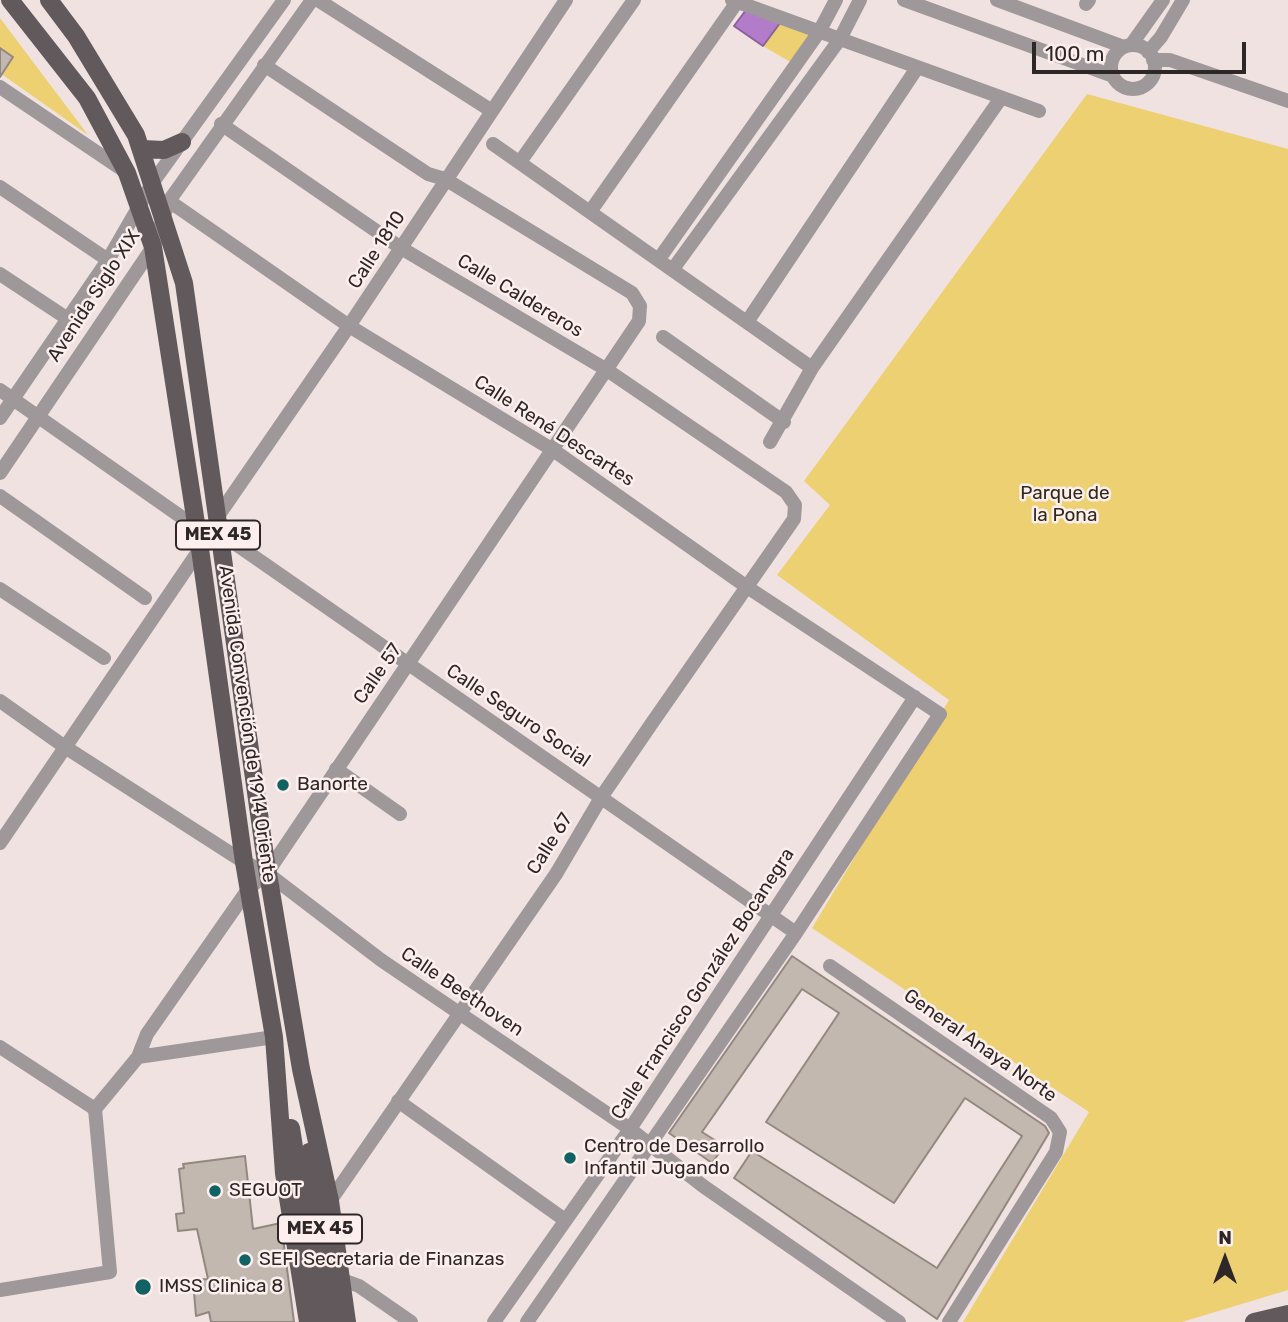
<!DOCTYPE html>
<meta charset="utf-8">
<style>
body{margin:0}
#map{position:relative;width:1288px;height:1322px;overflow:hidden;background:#f0e2e0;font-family:Rubik,sans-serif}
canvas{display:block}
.north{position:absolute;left:1190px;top:1224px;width:70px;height:70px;-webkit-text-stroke:5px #feefee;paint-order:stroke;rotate:0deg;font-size:19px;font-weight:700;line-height:28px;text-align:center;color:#2d2727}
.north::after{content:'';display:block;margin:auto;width:24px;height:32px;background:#2d2727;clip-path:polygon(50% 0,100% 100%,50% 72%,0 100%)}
.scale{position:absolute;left:1032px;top:42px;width:214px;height:32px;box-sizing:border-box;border:4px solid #2d2727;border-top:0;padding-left:9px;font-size:21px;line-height:24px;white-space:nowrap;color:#2d2727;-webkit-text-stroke:5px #feefee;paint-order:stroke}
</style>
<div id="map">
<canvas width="1288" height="1322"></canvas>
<div class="north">N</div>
<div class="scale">100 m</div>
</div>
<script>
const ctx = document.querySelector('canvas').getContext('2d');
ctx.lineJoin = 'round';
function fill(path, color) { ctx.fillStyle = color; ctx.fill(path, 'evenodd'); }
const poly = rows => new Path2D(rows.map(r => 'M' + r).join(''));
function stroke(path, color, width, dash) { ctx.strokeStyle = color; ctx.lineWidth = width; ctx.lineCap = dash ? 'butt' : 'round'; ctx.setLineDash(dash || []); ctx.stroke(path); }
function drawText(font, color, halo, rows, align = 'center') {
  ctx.font = font + ' Rubik,sans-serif'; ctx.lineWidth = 5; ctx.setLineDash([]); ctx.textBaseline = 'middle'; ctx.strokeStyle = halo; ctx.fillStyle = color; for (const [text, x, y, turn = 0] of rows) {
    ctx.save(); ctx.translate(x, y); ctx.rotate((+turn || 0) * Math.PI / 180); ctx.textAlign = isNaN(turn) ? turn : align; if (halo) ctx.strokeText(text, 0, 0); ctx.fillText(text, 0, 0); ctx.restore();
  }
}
const green = poly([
 [0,18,88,135,0,73],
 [783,19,816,31,792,63,763,46],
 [1087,94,1288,149,1288,1290,1182,1322,963,1322,1089,1112,812,928,949,700,777,575,830,505,804,481]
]);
const water = poly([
 [749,6,783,19,763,46,734,26,749,6]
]);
const building = poly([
 [0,48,13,57,0,77,0,48],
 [792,956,1045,1126,1049,1133,937,1319,734,1178,752,1151,937,1268,1022,1136,965,1098,894,1203,766,1122,839,1013,802,989,702,1132,724,1146,712,1163,669,1133,792,956],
 [245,1156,253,1229,281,1223,294,1322,211,1322,209,1312,196,1316,193,1280,208,1279,197,1229,178,1231,176,1214,184,1213,179,1169,184,1168,183,1164,245,1156]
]);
const minor = poly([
 [318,0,492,111],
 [732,0,1039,111],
 [904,0,1113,76],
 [997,0,1124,47],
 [1086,4,1089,0],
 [1131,45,1163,0],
 '1111 67a22 22 0 1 1 44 0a22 22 0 1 1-44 0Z',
 [1148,52,1161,37,1183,0],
 [1153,60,1170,60,1288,101],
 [0,87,126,172],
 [221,124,401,248,607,370,786,492,795,505,794,519,652,723,602,796,556,874,330,1201],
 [493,144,812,368],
 [520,162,634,0],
 [0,187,108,260],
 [169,201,349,326,553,450,747,587,940,714,796,933,527,1322],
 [590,212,737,2],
 [659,259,819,32,836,0],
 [673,269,840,39,860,0],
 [0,274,68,319],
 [747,322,917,68],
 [663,337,784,422],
 [0,390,197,528],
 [0,418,108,260,153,182,284,0],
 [770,442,812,368,1001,98],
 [0,473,153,247,169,201,312,0],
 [0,496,145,598],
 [216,519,349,326,566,0],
 [217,531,796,933],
 [0,589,104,658],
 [0,701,65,747,244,862,267,873,381,960,630,1129,703,1186,899,1322],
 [336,769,400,814],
 [0,843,200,549],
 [830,966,1051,1118,1060,1132,1056,1152,949,1322],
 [0,1047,95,1109],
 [138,1057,274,1037],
 [398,1101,565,1220],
 [340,1279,359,1286,411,1322],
 [0,1290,110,1272,95,1109,138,1057,147,1034,249,888,267,873,639,321,640,306,632,293,445,179,428,174,264,65],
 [494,1322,630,1129,915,697]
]);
const major = poly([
 [10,0,87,98,127,173,153,247,200,549,244,862,274,1037,284,1173,308,1322],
 [49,0,76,36,136,135,184,283,265,856,301,1069,330,1201,347,1322],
 [142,149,164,150,182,142],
 [291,1128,321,1322],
 [309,1152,334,1322],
 [1254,1322,1288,1314]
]);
const markers = [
 [283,785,7,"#116263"],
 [570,1158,7,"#116263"],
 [215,1191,7,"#116263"],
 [245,1260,7,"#116263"],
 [143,1287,9,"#116263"]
];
const shields = [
 [218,535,84],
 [320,1229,84]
];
const shieldNames = [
 ["MEX 45",218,535],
 ["MEX 45",320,1229]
];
const streetNames = [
 ["Calle 1810",377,250,-57],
 ["Avenida Siglo XIX",94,296,-57],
 ["Calle Caldereros",520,296,31],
 ["Calle René Descartes",554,431,33],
 ["Calle 57",378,674,-55],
 ["Calle Seguro Social",518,716,34],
 ["Avenida Convención de 1914 Oriente",247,724,82],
 ["Calle 67",550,844,-58],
 ["Calle Francisco González Bocanegra",703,984,-57],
 ["Calle Beethoven",462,992,34],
 ["General Anaya Norte",980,1046,35]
];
const parkNames = [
 ["Parque de",1065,494],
 ["la Pona",1065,516]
];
const poiNames = [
 ["Banorte",297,785],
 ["Centro de Desarrollo",584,1147],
 ["Infantil Jugando",584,1169],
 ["SEGUOT",229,1191],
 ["SEFI Secretaria de Finanzas",259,1260],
 ["IMSS Clinica 8",159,1287]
];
fill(green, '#ecd071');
fill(water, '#b27ccb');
stroke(water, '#8a629a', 2);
fill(building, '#c3b8b0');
stroke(building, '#928880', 2);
stroke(minor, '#9e989a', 14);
stroke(major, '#62595d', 18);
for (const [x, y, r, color] of markers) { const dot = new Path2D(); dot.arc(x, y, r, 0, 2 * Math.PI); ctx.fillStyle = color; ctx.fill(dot); stroke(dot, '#feefee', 2.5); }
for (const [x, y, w] of shields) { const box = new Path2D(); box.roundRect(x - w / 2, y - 14.5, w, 29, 5); ctx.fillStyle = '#feefee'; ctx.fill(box); stroke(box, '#2d2727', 2); }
drawText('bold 18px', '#2d2727', null, shieldNames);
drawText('19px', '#2d2727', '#feefee', streetNames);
drawText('19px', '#302a18', '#feefee', parkNames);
drawText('19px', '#2d2727', '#feefee', poiNames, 'left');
</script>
